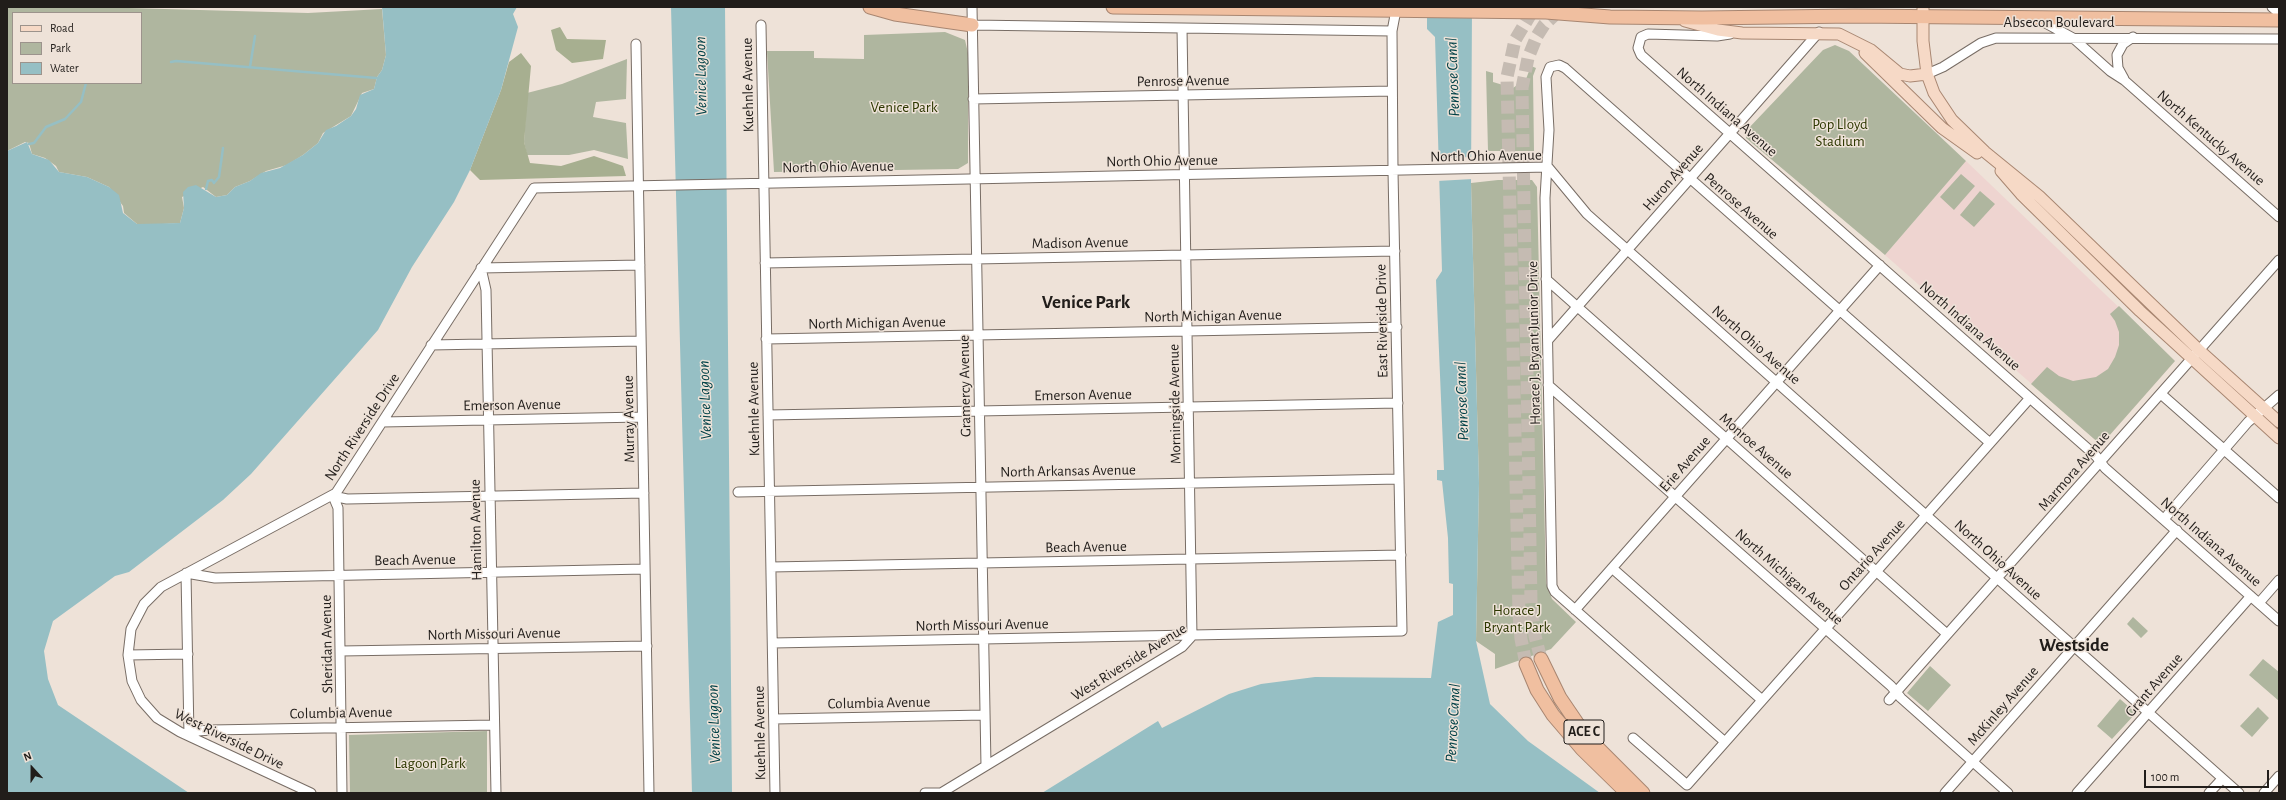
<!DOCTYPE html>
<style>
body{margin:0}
#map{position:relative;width:2286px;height:800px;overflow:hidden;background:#eee2d8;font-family:"Alegreya Sans",sans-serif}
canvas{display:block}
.frame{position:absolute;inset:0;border:8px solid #211d1a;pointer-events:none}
.legend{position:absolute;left:12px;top:12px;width:130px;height:72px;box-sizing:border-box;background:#eee2d8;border:1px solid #9c938c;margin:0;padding:5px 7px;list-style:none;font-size:12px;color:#211d1a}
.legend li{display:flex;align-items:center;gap:8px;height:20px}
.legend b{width:20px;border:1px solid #9c938c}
.north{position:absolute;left:12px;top:748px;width:40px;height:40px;-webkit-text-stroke:3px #eee2d8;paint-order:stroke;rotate:339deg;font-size:11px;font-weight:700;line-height:16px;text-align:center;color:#211d1a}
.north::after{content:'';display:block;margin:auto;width:14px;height:18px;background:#211d1a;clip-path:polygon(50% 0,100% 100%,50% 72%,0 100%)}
.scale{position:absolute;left:2144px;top:770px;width:125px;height:18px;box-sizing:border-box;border:2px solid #211d1a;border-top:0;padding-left:5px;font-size:12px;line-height:14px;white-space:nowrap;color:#211d1a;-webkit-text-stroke:3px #eee2d8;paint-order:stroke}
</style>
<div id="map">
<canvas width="2286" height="800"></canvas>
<div class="frame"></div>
<ul class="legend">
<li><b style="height:5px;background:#f6d9c6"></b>Road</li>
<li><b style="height:11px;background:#afb69f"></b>Park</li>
<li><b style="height:11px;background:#96bfc4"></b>Water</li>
</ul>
<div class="north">N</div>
<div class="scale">100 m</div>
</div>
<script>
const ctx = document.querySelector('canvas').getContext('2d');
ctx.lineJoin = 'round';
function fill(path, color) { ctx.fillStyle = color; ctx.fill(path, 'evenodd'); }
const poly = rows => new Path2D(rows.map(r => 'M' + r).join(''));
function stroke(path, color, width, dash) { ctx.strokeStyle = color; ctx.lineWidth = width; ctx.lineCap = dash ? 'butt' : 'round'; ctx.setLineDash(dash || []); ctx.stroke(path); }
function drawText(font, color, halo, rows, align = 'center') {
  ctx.font = font + ' "Alegreya Sans",sans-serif'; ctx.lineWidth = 3; ctx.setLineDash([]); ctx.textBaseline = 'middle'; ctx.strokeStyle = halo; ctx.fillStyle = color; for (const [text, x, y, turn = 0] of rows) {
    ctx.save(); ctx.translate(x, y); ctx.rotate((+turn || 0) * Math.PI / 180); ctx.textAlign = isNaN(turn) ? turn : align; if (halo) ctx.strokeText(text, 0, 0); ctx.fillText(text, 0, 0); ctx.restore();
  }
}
const education = poly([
 [1966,161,2175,361,2101,445,1885,255]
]);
const green = poly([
 [7,7,93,7,308,13,382,9,386,55,382,70,377,77,374,89,362,93,351,116,323,133,318,143,303,155,287,165,266,171,250,181,235,187,227,195,216,197,203,187,182,197,184,208,180,223,146,225,137,224,124,213,123,206,109,187,87,177,59,172,56,166,45,158,32,154,29,143,25,142,7,151],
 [13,13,141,13,141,83,13,83],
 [945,32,965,40,968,53,968,163,958,169,774,172,767,51,814,51,814,58,864,59,864,35],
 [1835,45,1849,51,1966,161,1885,255,1746,138,1746,131,1823,50],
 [627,59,626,99,596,102,593,117,626,123,628,159,594,150,569,155,527,155,524,142,527,93,562,84],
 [1531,66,1536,68,1533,76,1534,151,1488,151,1486,71,1493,73,1493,82,1513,88,1526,79],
 [1961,174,1975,186,1954,210,1940,197],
 [1498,180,1532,180,1537,187,1546,583,1552,599,1576,622,1551,649,1495,669,1495,654,1476,641,1479,483,1471,183],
 [1980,191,1995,204,1974,227,1960,215],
 [2119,306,2175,361,2101,445,2031,384,2047,367,2059,376,2073,381,2096,377,2108,369,2115,357,2119,345,2119,332,2115,321,2110,314],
 [2133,617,2148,631,2141,638,2127,624],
 [2263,659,2279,672,2279,701,2249,675],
 [1930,666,1951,685,1928,711,1907,693],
 [2120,699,2136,713,2112,739,2097,726],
 [2258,707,2269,718,2252,737,2240,726],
 [487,731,487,792,350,793,349,735]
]);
const forest = poly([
 [560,27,567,39,606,40,603,59,572,63,556,50,551,30],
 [521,53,531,66,524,142,530,163,561,166,594,156,623,166,626,176,480,180,470,170,501,90,509,62]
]);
const water = poly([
 [382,7,517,7,513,14,518,27,501,90,470,170,454,202,412,267,378,330,251,474,223,500,129,572,115,576,53,621,44,651,48,679,58,705,189,793,7,793,7,151,27,142,32,154,49,160,59,172,87,177,109,187,119,195,123,213,137,224,180,223,184,208,183,192,188,187,196,185,216,197,227,195,235,187,250,181,261,173,280,168,303,155,318,143,326,130,336,126,351,116,356,109,360,95,374,89,377,77,382,70,386,55],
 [671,7,725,7,732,793,692,793],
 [1427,7,1472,7,1471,183,1479,483,1476,641,1490,704,1528,741,1600,793,1042,793,1158,721,1162,728,1229,694,1261,684,1315,677,1431,678,1438,622,1453,615,1453,584,1449,583,1448,538,1442,481,1437,480,1437,470,1444,470,1436,280,1442,271,1435,37,1427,29]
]);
const pier = poly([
 [1473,157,1473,179,1437,181,1437,158]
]);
const stream = poly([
 [171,62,176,61,376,78],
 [250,67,255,36],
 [29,144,34,143,46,127,65,119,81,102,86,83],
 [206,189,208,181,212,180,214,183,219,177,223,148]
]);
const highwayTunnel = poly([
 [1541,659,1535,636,1531,603,1522,88,1528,58,1537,36,1544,25,1563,7],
 [1526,664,1521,639,1519,615,1507,77,1515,40,1535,7]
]);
const minor = poly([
 [972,7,986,765],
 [2272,7,2279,13],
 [2038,19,2073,38,2110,71,2124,80,2279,217],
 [761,25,775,793],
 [972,25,1392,31],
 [1730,34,1717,36,1648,34,1641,37,1638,48,1641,55,2030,398,2096,456,2105,468,2279,621],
 [636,44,649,793],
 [1927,74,1943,67,1981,43,1996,38,2279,39],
 [2124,79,2118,68,2117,55,2123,44,2133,37],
 [973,99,1392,91],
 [765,263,1395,251],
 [1546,279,1947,634],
 [766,339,1397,327],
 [1548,340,1819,32],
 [431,345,641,341],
 [1548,385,1891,686,1901,698,2008,793],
 [2161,394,2279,498],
 [768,415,1398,403],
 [382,422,642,417],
 [738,492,1399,479],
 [333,496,347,499,644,493],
 [333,496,338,508,342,793],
 [2164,519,2248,422,2279,395],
 [771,567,1401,555],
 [1612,568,1762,700],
 [2259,603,2279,580],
 [1575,610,1880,265],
 [773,643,1402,631,1393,171,1392,31,1396,10],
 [341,651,647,646],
 [128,655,188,654],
 [1889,700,2279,260],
 [774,719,985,715],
 [189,736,186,573,215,578,645,569],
 [189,736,198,731,211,730,494,725],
 [1633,738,1687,785,2030,398],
 [1725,742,1555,592,1552,586,1545,198,1549,130,1546,77,1550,67,1559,65,1565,68,1990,443],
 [311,793,180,732,157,718,141,700,132,681,128,655,131,629,144,604,161,587,336,493,534,188,1548,167,1587,214,2239,793],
 [496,793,486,290,481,268,640,265],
 [925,793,941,793],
 [941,793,1182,647,1192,636,1182,28],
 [1945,793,2177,530],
 [2077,793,2251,596],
 [2209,793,2222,779],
 [2264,793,2279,776]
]);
const major = poly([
 [1923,7,1923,41,1927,74,1934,93,1952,120,1985,152,2039,196,2199,350,2279,422],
 [1685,21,1718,30,1742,33,1839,34,1871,50,1900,74,1910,76,1927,74],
 [1865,53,1942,128,1977,153],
 [2001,171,2021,194,2140,311,2279,438]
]);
const highway = poly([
 [870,7,895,14,972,25],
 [1113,7,1546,12,1610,17,1702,18,1855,16,2279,20],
 [1541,659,1560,698,1577,723,1596,746,1643,793],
 [1526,664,1537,690,1553,715,1582,749,1627,793]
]);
const shields = [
 [1584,732,40]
];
const shieldNames = [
 ["ACE C",1584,732]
];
const streetNames = [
 ["Absecon Boulevard",2059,22],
 ["Penrose Avenue",1183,81,-1],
 ["Kuehnle Avenue",748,85,-91],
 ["North Indiana Avenue",1727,112,41],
 ["North Kentucky Avenue",2211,138,41],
 ["North Ohio Avenue",1486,156,-1],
 ["North Ohio Avenue",1162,161,-1],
 ["North Ohio Avenue",838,167,-1],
 ["Huron Avenue",1673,177,-49],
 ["Penrose Avenue",1741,206,41],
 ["Madison Avenue",1080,243,-1],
 ["North Michigan Avenue",1213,316,-1],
 ["East Riverside Drive",1382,321,-91],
 ["North Michigan Avenue",877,323,-1],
 ["North Indiana Avenue",1970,326,41],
 ["Horace J. Bryant Junior Drive",1534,343,-91],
 ["North Ohio Avenue",1756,345,41],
 ["Gramercy Avenue",965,386,-91],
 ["Emerson Avenue",1083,395,-1],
 ["Morningside Avenue",1175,404,-91],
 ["Emerson Avenue",512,405,-1],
 ["Kuehnle Avenue",754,409,-91],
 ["Murray Avenue",629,419,-91],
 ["North Riverside Drive",362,427,-57],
 ["Monroe Avenue",1756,446,41],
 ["Erie Avenue",1685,464,-49],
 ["North Arkansas Avenue",1068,471,-1],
 ["Marmora Avenue",2074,471,-49],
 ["Hamilton Avenue",476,530,-91],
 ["North Indiana Avenue",2211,542,41],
 ["Beach Avenue",1086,547,-1],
 ["Ontario Avenue",1872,555,-48],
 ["Beach Avenue",415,560,-1],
 ["North Ohio Avenue",1998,560,42],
 ["North Michigan Avenue",1789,577,41],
 ["North Missouri Avenue",982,625,-1],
 ["North Missouri Avenue",494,634,-1],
 ["Sheridan Avenue",327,644,-91],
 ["West Riverside Avenue",1129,662,-32],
 ["Grant Avenue",2154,685,-49],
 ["Columbia Avenue",879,703,-1],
 ["McKinley Avenue",2003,706,-49],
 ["Columbia Avenue",341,713,-1],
 ["Kuehnle Avenue",760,733,-91],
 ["West Riverside Drive",229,739,26]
];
const parkNames = [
 ["Venice Park",904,107],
 ["Pop Lloyd",1840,124],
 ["Stadium",1840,141],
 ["Horace J",1517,610],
 ["Bryant Park",1517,627],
 ["Lagoon Park",430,763]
];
const waterNames = [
 ["Venice Lagoon",701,76,-91],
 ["Penrose Canal",1453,77,-92],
 ["Venice Lagoon",705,400,-92],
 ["Penrose Canal",1462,401,-92],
 ["Penrose Canal",1453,723,-87],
 ["Venice Lagoon",714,724,-92]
];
const districtNames = [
 ["Venice Park",1086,302],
 ["Westside",2074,645]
];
fill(education, '#eed4d0');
fill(green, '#afb69f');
fill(forest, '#a7af90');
fill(water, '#96bfc4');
fill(pier, '#eee2d8');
stroke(stream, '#96bfc4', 2.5);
stroke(highwayTunnel, '#c5bbb2', 13, [13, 6]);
stroke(minor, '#786d65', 11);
stroke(major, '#a88671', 13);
stroke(highway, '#a88671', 15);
stroke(minor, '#fff', 9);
stroke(major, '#f6d9c6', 11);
stroke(highway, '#f0bfa0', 13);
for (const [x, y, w] of shields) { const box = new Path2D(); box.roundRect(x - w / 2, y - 12, w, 24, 3); ctx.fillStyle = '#eee2d8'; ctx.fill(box); stroke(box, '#211d1a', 1); }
drawText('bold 14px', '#211d1a', null, shieldNames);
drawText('15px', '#211d1a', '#eee2d8', streetNames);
drawText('15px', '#2d3700', '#eee2d8', parkNames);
drawText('italic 16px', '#004147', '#eee2d8', waterNames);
drawText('bold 19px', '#211d1a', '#eee2d8', districtNames);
</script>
